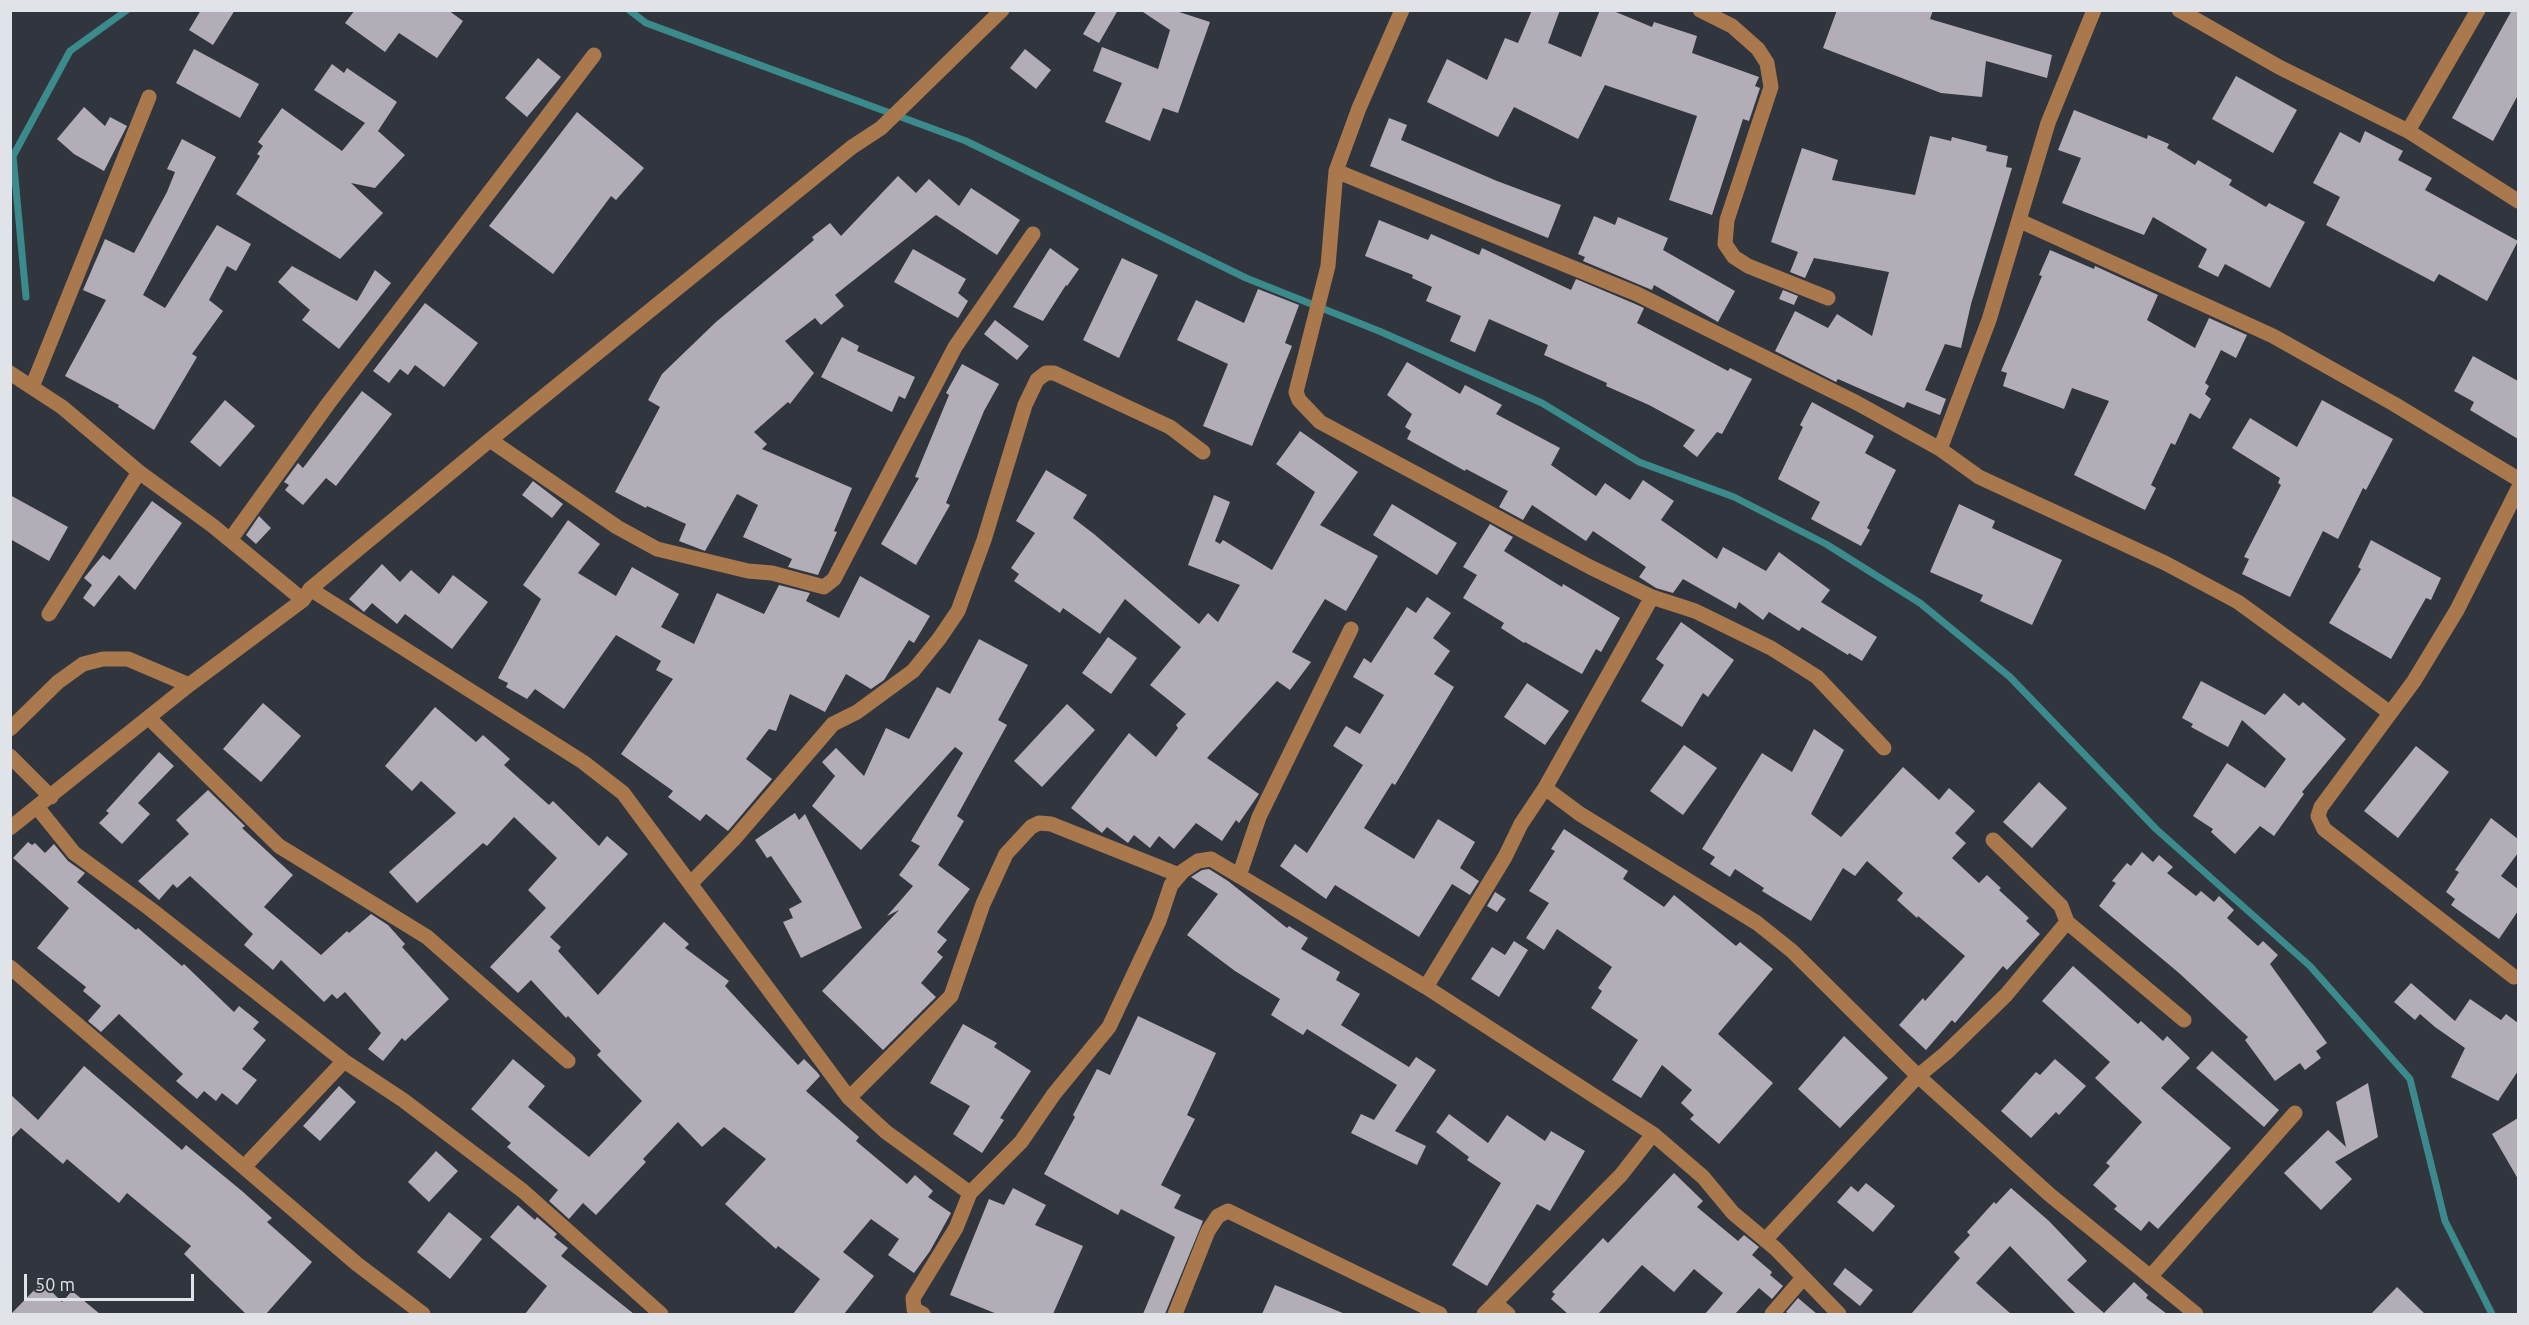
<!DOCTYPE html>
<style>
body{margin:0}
#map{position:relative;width:2529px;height:1325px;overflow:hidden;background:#31363e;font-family:Ubuntu,sans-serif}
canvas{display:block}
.frame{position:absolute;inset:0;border:12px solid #e0e3e8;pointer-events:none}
.scale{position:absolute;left:24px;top:1274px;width:170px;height:27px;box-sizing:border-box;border:3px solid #e0e3e8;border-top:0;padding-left:8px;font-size:18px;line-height:21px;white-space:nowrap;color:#e0e3e8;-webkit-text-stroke:4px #31363e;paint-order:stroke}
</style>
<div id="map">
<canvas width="2529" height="1325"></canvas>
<div class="frame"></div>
<div class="scale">50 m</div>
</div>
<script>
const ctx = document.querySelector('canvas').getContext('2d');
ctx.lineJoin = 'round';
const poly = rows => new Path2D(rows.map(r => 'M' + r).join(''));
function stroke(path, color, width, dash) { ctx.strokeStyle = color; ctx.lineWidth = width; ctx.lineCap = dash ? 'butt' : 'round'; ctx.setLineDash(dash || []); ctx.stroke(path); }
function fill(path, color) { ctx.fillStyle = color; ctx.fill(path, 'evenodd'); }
const stream = poly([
 [629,10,646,23,966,141,1246,278,1379,331,1542,403,1639,462,1734,497,1826,544,1920,603,2010,677,2156,829,2310,966,2410,1079,2445,1221,2492,1314],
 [26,297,13,156,70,51,127,10]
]);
const building = poly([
 [201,10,235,10,213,45,189,30],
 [355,10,448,10,463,21,437,58,399,33,385,52,345,23],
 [1097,10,1118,10,1099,43,1083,34],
 [1140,10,1173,10,1210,22,1178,113,1163,108,1150,141,1105,122,1122,83,1093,71,1102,47,1158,69,1170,30],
 [1532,10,1560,10,1548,43,1581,57,1600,10,1611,10,1652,27,1654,22,1697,36,1692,53,1759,77,1755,86,1760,88,1749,121,1743,119,1712,215,1669,200,1697,116,1605,85,1578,139,1514,107,1498,137,1427,102,1447,59,1487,80,1505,38,1518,43],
 [1837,10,1933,10,1930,19,2052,55,2047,78,1986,61,1982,97,1941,93,1823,48],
 [2512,10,2518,10,2518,95,2493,141,2452,118],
 [194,49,259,84,240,118,176,83],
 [1025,49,1051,70,1036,89,1010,68],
 [538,58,561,77,527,117,505,98],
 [332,64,344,73,347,68,397,102,378,131,405,155,375,188,351,183,383,213,340,259,236,194,260,156,257,154,263,146,258,142,282,108,342,151,365,123,314,90],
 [2236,76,2297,110,2273,153,2212,119],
 [84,107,105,126,110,117,127,126,104,171,74,154,57,139],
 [2074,110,2147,139,2148,135,2169,144,2167,148,2195,165,2198,160,2232,180,2229,185,2266,207,2269,203,2305,222,2270,288,2225,264,2218,277,2198,267,2207,249,2153,217,2144,235,2062,203,2081,158,2058,150],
 [577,112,644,168,616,200,611,196,553,274,489,226],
 [1389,118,1407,125,1401,140,1497,181,1561,205,1548,238,1370,166],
 [2365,131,2403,151,2398,160,2432,178,2425,190,2518,241,2487,301,2439,274,2434,282,2326,225,2340,197,2313,183,2340,132,2360,143],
 [1930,136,1951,141,1952,137,1987,146,1986,151,2008,156,2006,167,2012,168,1971,304,1961,348,1945,344,1925,390,1946,399,1940,415,1907,402,1904,408,1838,379,1836,382,1775,351,1795,311,1828,328,1837,314,1872,336,1889,272,1814,258,1805,278,1790,272,1798,252,1771,242,1802,148,1838,160,1832,180,1915,195],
 [182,139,216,157,143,295,165,308,217,225,251,244,236,271,227,266,209,300,223,311,192,354,197,357,154,430,118,407,119,405,65,376,106,300,83,290,105,239,134,253,167,192,175,172,167,169],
 [898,176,916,193,929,179,959,206,971,188,1020,220,997,255,936,215,835,295,844,306,821,325,815,318,785,341,814,373,790,404,788,402,754,432,767,444,762,449,852,488,834,531,837,532,818,575,788,567,792,559,743,537,758,505,737,494,705,551,679,541,686,524,647,506,646,508,615,492,660,407,648,400,662,374,716,322,814,240,812,237,830,223,841,236],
 [1594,216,1615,225,1618,217,1668,238,1663,250,1735,291,1718,322,1654,285,1652,290,1583,261,1585,257,1578,254],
 [1379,220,1428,240,1431,234,1479,255,1482,248,1571,290,1576,279,1633,303,1644,308,1637,323,1728,371,1730,368,1752,379,1722,434,1717,432,1697,457,1683,446,1695,430,1649,405,1606,386,1607,383,1544,355,1548,345,1489,319,1475,352,1450,341,1461,316,1426,301,1432,287,1412,278,1413,275,1365,256],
 [1050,248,1079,269,1067,286,1066,285,1043,321,1013,307],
 [913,249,966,279,958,293,968,301,958,318,894,282],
 [2050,250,2094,269,2095,266,2158,295,2147,320,2195,348,2209,318,2247,335,2236,358,2221,350,2205,383,2209,386,2205,394,2211,399,2200,419,2190,413,2175,445,2171,443,2151,485,2156,488,2145,510,2074,475,2109,401,2072,388,2064,409,2003,386,2007,373,2001,371,2042,276,2039,275],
 [1122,258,1158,275,1119,358,1083,340],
 [292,266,357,301,375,270,391,283,339,349,302,320,310,310,278,282],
 [1258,289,1299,305,1285,343,1292,346,1252,446,1203,426,1228,364,1177,340,1196,300,1244,323],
 [1783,290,1798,296,1794,305,1779,299],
 [425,303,478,343,444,387,415,365,408,375,400,369,389,383,373,371],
 [995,320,1029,346,1017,360,984,334],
 [842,337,859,346,857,351,915,377,905,399,899,396,892,412,821,377],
 [2473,356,2518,381,2518,439,2470,410,2474,402,2454,391],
 [1407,362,1460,394,1465,385,1502,405,1496,414,1560,448,1551,465,1596,496,1605,483,1630,500,1643,480,1674,501,1661,520,1717,559,1723,547,1766,571,1779,552,1830,590,1821,602,1877,637,1862,661,1849,653,1848,655,1802,627,1799,631,1769,612,1763,620,1739,602,1736,609,1683,579,1673,593,1656,588,1639,577,1646,567,1593,531,1586,541,1532,505,1523,520,1499,507,1508,491,1466,469,1465,471,1407,439,1411,431,1405,427,1412,414,1387,395],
 [962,364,999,384,984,411,946,503,950,505,916,565,881,544,919,478,915,477,949,395,946,393],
 [362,391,392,414,336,486,326,478,303,505,285,490,289,485,284,482,298,463,303,468],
 [225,400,255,426,220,467,190,442],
 [2322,400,2393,439,2366,490,2363,488,2338,539,2323,531,2290,597,2242,574,2249,559,2244,557,2281,485,2278,483,2280,478,2232,448,2250,418,2297,447],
 [1812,402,1874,436,1865,453,1896,470,1867,528,1870,530,1861,546,1811,519,1820,502,1778,479,1803,427,1800,425],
 [1300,431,1358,472,1320,525,1378,556,1346,611,1325,599,1292,652,1311,662,1290,690,1277,681,1207,758,1259,794,1239,823,1236,820,1222,841,1196,823,1174,849,1159,836,1150,848,1134,835,1128,843,1107,827,1102,833,1071,808,1129,733,1156,757,1178,728,1176,725,1186,714,1150,685,1181,647,1125,599,1100,634,1063,608,1060,613,1014,581,1019,574,1011,568,1035,533,1016,521,1046,470,1087,495,1073,518,1094,534,1199,624,1208,613,1218,622,1240,585,1188,565,1214,495,1230,502,1215,541,1220,544,1223,540,1272,570,1315,492,1276,464],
 [533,481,563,504,552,518,522,495],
 [10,495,68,527,49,561,10,539],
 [152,501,182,523,135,590,119,575,94,607,83,598,92,585,84,578,103,555,110,560],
 [1392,504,1457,543,1437,575,1373,535],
 [1959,504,1995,521,1992,528,2062,560,2032,625,1980,601,1983,595,1930,572],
 [259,516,271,528,256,544,246,535],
 [568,520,600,544,578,573,616,596,632,567,679,594,661,627,694,644,717,593,764,614,779,585,810,593,806,601,839,618,860,576,930,616,914,643,909,640,884,680,871,689,846,674,825,712,790,694,776,731,769,729,746,759,772,779,728,831,706,814,700,821,668,797,673,791,621,754,673,679,656,670,661,661,616,635,564,709,535,689,527,699,506,687,508,683,498,678,541,599,523,585],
 [1490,524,1513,537,1504,551,1562,587,1563,584,1620,618,1601,652,1596,649,1582,674,1525,642,1524,643,1501,628,1504,623,1463,598,1477,575,1463,567],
 [2371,540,2441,578,2431,600,2426,598,2391,659,2329,623,2361,569,2358,567],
 [382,564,400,582,411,570,439,594,453,575,488,602,452,649,405,614,397,624,372,603,364,612,349,599],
 [1427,597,1451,613,1433,638,1450,651,1434,674,1454,687,1395,785,1392,783,1364,828,1414,859,1438,819,1475,842,1460,868,1479,881,1470,895,1452,884,1419,937,1335,885,1326,899,1280,866,1295,844,1307,853,1363,765,1333,746,1346,726,1360,734,1384,695,1353,677,1364,658,1371,663,1407,607,1416,613],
 [1681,622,1734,660,1708,697,1703,693,1682,727,1641,701,1664,665,1656,659],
 [1108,637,1137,658,1111,694,1082,673],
 [979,639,1028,665,998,720,1007,725,957,816,964,821,938,865,970,889,937,932,947,940,937,952,943,957,921,983,936,997,883,1050,822,991,899,910,887,916,913,886,899,875,920,846,911,841,963,753,955,747,861,850,812,806,835,776,822,762,836,748,864,776,886,728,909,739,937,687,950,694],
 [2201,681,2265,715,2284,693,2299,706,2303,702,2346,739,2302,792,2304,794,2274,836,2260,826,2235,854,2211,832,2213,829,2193,816,2227,763,2265,788,2286,759,2242,720,2228,747,2191,727,2193,724,2182,718],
 [1527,683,1569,711,1545,745,1504,717],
 [263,703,301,736,261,782,223,749],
 [1067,704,1095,730,1042,787,1014,761],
 [435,707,476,742,483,735,510,759,504,765,549,805,553,801,599,846,607,836,628,854,550,937,561,947,558,951,598,995,664,922,689,944,685,948,729,981,725,986,798,1065,804,1059,817,1072,820,1076,806,1091,859,1137,856,1141,907,1184,915,1175,933,1191,928,1197,951,1213,930,1251,914,1273,888,1255,899,1239,871,1219,843,1252,874,1276,844,1314,793,1314,820,1279,778,1246,776,1249,725,1204,766,1159,724,1127,702,1147,678,1122,643,1159,646,1162,596,1215,583,1203,569,1219,549,1201,558,1190,507,1147,511,1143,471,1109,513,1059,545,1086,528,1107,589,1157,642,1101,597,1055,601,1051,568,1016,566,1018,531,980,518,993,490,967,546,908,528,890,557,858,514,817,487,846,483,843,417,903,389,872,456,813,421,781,412,791,385,766],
 [1814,729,1844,750,1811,814,1841,837,1903,767,1939,800,1949,788,1975,811,1955,833,1966,843,1952,858,1979,883,1987,875,2001,888,1999,890,2029,918,2026,921,2040,934,2007,970,2003,966,1955,1023,1952,1020,1926,1050,1899,1025,1923,998,1925,1001,1965,956,1918,916,1917,918,1897,900,1903,893,1867,861,1855,876,1843,868,1811,921,1762,891,1764,888,1735,869,1730,877,1710,864,1715,857,1702,849,1762,753,1792,772],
 [1684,745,1717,768,1683,815,1650,791],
 [2416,746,2449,772,2398,838,2364,811],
 [159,752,174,766,138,803,150,814,122,844,99,823,109,813,106,811],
 [2039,782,2067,808,2032,848,2003,822],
 [208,790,245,826,242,828,293,875,264,907,321,955,347,931,349,933,371,914,388,925,405,944,402,947,449,999,405,1041,402,1038,383,1061,368,1049,381,1033,345,992,337,999,332,994,324,1002,281,960,273,970,244,945,253,934,190,876,177,888,173,884,159,900,138,881,189,834,176,820],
 [795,813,799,820,805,814,862,928,801,958,783,922,793,918,789,909,802,902,771,856,767,858,755,840],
 [2491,818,2518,839,2518,853,2501,876,2518,889,2518,911,2499,939,2451,905,2455,899,2446,892,2459,872,2455,870],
 [1564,829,1628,871,1623,879,1664,907,1674,895,1736,946,1740,942,1773,969,1718,1034,1773,1083,1719,1144,1690,1119,1694,1115,1681,1103,1692,1090,1662,1065,1641,1098,1612,1080,1638,1040,1591,1008,1602,991,1598,988,1612,967,1557,929,1544,950,1526,938,1549,903,1529,891,1555,851,1551,849],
 [28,842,32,845,35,843,45,853,54,844,68,861,85,873,77,882,136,930,138,928,182,966,184,964,234,1012,239,1006,259,1022,253,1029,266,1040,242,1069,257,1080,237,1105,222,1093,216,1101,204,1091,197,1099,176,1081,183,1074,119,1014,101,1032,88,1021,101,1006,83,991,86,987,37,948,69,908,13,858],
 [2142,852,2153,862,2159,855,2173,867,2167,873,2196,896,2201,891,2214,902,2219,896,2234,910,2227,918,2258,946,2263,941,2278,955,2270,964,2327,1043,2316,1051,2321,1058,2305,1070,2300,1063,2275,1081,2245,1040,2248,1037,2179,973,2099,906,2116,883,2112,881,2127,863,2131,866],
 [1209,869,1228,881,1287,928,1289,926,1308,938,1301,949,1340,972,1336,980,1360,994,1341,1025,1409,1067,1416,1057,1436,1070,1395,1131,1426,1146,1417,1165,1351,1133,1361,1114,1374,1120,1397,1085,1307,1029,1303,1035,1271,1015,1280,999,1235,971,1187,935,1218,894,1191,877,1202,870],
 [1495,892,1506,899,1497,912,1487,906],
 [1514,941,1528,950,1499,997,1471,979,1492,947,1505,955],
 [2073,966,2138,1024,2141,1021,2163,1041,2167,1036,2190,1058,2161,1088,2231,1148,2158,1229,2149,1221,2141,1231,2114,1209,2117,1206,2093,1185,2110,1166,2106,1163,2142,1122,2095,1078,2110,1062,2042,1001],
 [2411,983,2455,1021,2470,999,2501,1020,2506,1014,2518,1023,2518,1071,2498,1101,2451,1077,2465,1048,2435,1027,2420,1014,2415,1020,2394,1002],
 [1138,1016,1216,1053,1187,1115,1195,1119,1161,1185,1181,1195,1174,1208,1203,1221,1165,1314,1143,1314,1175,1237,1121,1209,1118,1215,1044,1174,1075,1117,1073,1115,1097,1069,1110,1075],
 [963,1024,997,1043,994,1047,1031,1071,1000,1118,1004,1120,982,1153,953,1134,970,1106,930,1083],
 [1844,1036,1888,1078,1840,1128,1798,1089],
 [2212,1051,2279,1110,2264,1127,2196,1068],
 [2055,1059,2086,1086,2059,1115,2056,1112,2031,1138,2001,1111,2036,1072,2040,1075],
 [84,1066,182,1150,186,1145,242,1191,272,1218,267,1222,312,1262,266,1314,246,1314,184,1254,191,1246,127,1193,119,1203,67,1159,63,1164,21,1128,10,1139,10,1094,38,1120],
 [2368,1083,2378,1137,2335,1162,2352,1179,2321,1210,2284,1173,2328,1130,2346,1147,2336,1102],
 [339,1086,356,1102,320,1141,303,1126],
 [1449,1114,1488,1143,1507,1115,1545,1141,1551,1131,1585,1151,1550,1211,1537,1204,1487,1286,1452,1265,1501,1183,1467,1160,1469,1157,1436,1132],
 [2518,1118,2518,1179,2492,1134],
 [436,1151,458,1171,429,1202,408,1182],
 [1674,1173,1703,1201,1697,1207,1738,1241,1744,1235,1759,1247,1752,1255,1772,1272,1770,1275,1783,1286,1772,1299,1759,1288,1735,1314,1705,1314,1723,1293,1694,1269,1674,1292,1642,1265,1598,1314,1568,1314,1551,1299,1555,1294,1552,1292,1603,1238,1608,1243],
 [1866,1183,1895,1206,1873,1232,1837,1202,1851,1186,1858,1192],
 [1013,1188,1046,1205,1035,1225,1083,1246,1053,1314,997,1314,950,1295,989,1199,1004,1205],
 [2011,1188,2049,1221,2087,1261,2067,1280,2104,1313,2134,1282,2148,1295,2146,1298,2167,1314,2076,1314,2010,1246,1976,1283,2011,1314,1911,1314,1960,1258,1954,1252,1970,1235,1967,1232,1994,1202,1996,1204],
 [518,1205,535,1220,537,1217,557,1234,554,1237,568,1248,561,1256,634,1314,525,1314,547,1286,490,1237],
 [449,1212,482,1239,450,1279,417,1252],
 [1845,1268,1873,1290,1860,1306,1833,1284],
 [42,1282,62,1302,72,1291,100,1314,11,1314],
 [1275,1285,1345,1314,1262,1314],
 [2397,1287,2425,1314,2371,1314],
 [1798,1298,1817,1314,1789,1314,1786,1312]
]);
const minor = poly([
 [1402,10,1359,108,1336,171,1328,266,1296,392,1299,400,1320,422,1590,567,1652,597,1695,611,1771,648,1817,677,1884,748],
 [1700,10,1732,26,1758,49,1767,63,1771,87,1727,220,1725,244,1734,257,1748,266,1828,298],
 [2179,10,2279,67,2408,131,2518,201],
 [2408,131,2478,10],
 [1336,171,1637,294,1857,403,1940,449,1979,477,2165,563,2238,602,2389,712],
 [2020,221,2273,336,2394,404,2518,479],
 [10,373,62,407,139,472,213,526,303,600],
 [32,387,149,97],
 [490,440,617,527,657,549,748,571,772,573,824,587,834,579,955,347,1033,234],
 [1940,449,1989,320,2048,123,2094,10],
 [230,540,328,404,594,55],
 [310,589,583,762,623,793,849,1098,886,1132,970,1193],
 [49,614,139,472],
 [149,718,279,846,427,937,568,1061],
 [10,729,58,682,83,664,103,659,128,659,189,685],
 [10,756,51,797],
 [1545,788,1580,814,1757,923,1792,951,1918,1076,2050,1195,2196,1314],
 [37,807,74,853,149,908,344,1061,403,1100,523,1191,661,1314],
 [10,828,189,685,303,600,310,589,490,440,852,147,881,128,1002,10],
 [1239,876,1259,817,1351,629],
 [691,883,734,839,833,724,857,712,913,671,939,639,958,611,984,540,1025,405,1037,380,1046,373,1054,373,1170,427,1203,452],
 [2067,922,2184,1020],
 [10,967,357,1264,423,1314],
 [2514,977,2324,829,2318,816,2321,807,2414,681,2457,610,2518,489],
 [1426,987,1505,857,1521,824,1545,788,1652,597],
 [849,1098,951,996,983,904,1006,854,1031,827,1039,823,1051,824,1179,875],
 [1653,1134,1703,1177,1733,1213,1776,1249,1839,1314],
 [244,1167,344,1061],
 [1765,1240,1918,1076,1946,1053,2006,995,2067,922,2061,906,1993,840],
 [2150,1277,2295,1113],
 [1495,1303,1508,1314],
 [923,1314,914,1309,913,1298,956,1228,970,1193,1021,1142,1054,1094,1109,1027,1159,921,1171,885,1183,871,1198,861,1211,859,1426,987,1653,1134,1621,1175,1484,1314],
 [1175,1314,1208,1231,1218,1216,1228,1211,1440,1314],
 [1772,1314,1803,1278]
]);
stroke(stream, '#3b8b8c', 7);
fill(building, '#b3adb8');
stroke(minor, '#a9784d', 15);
</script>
